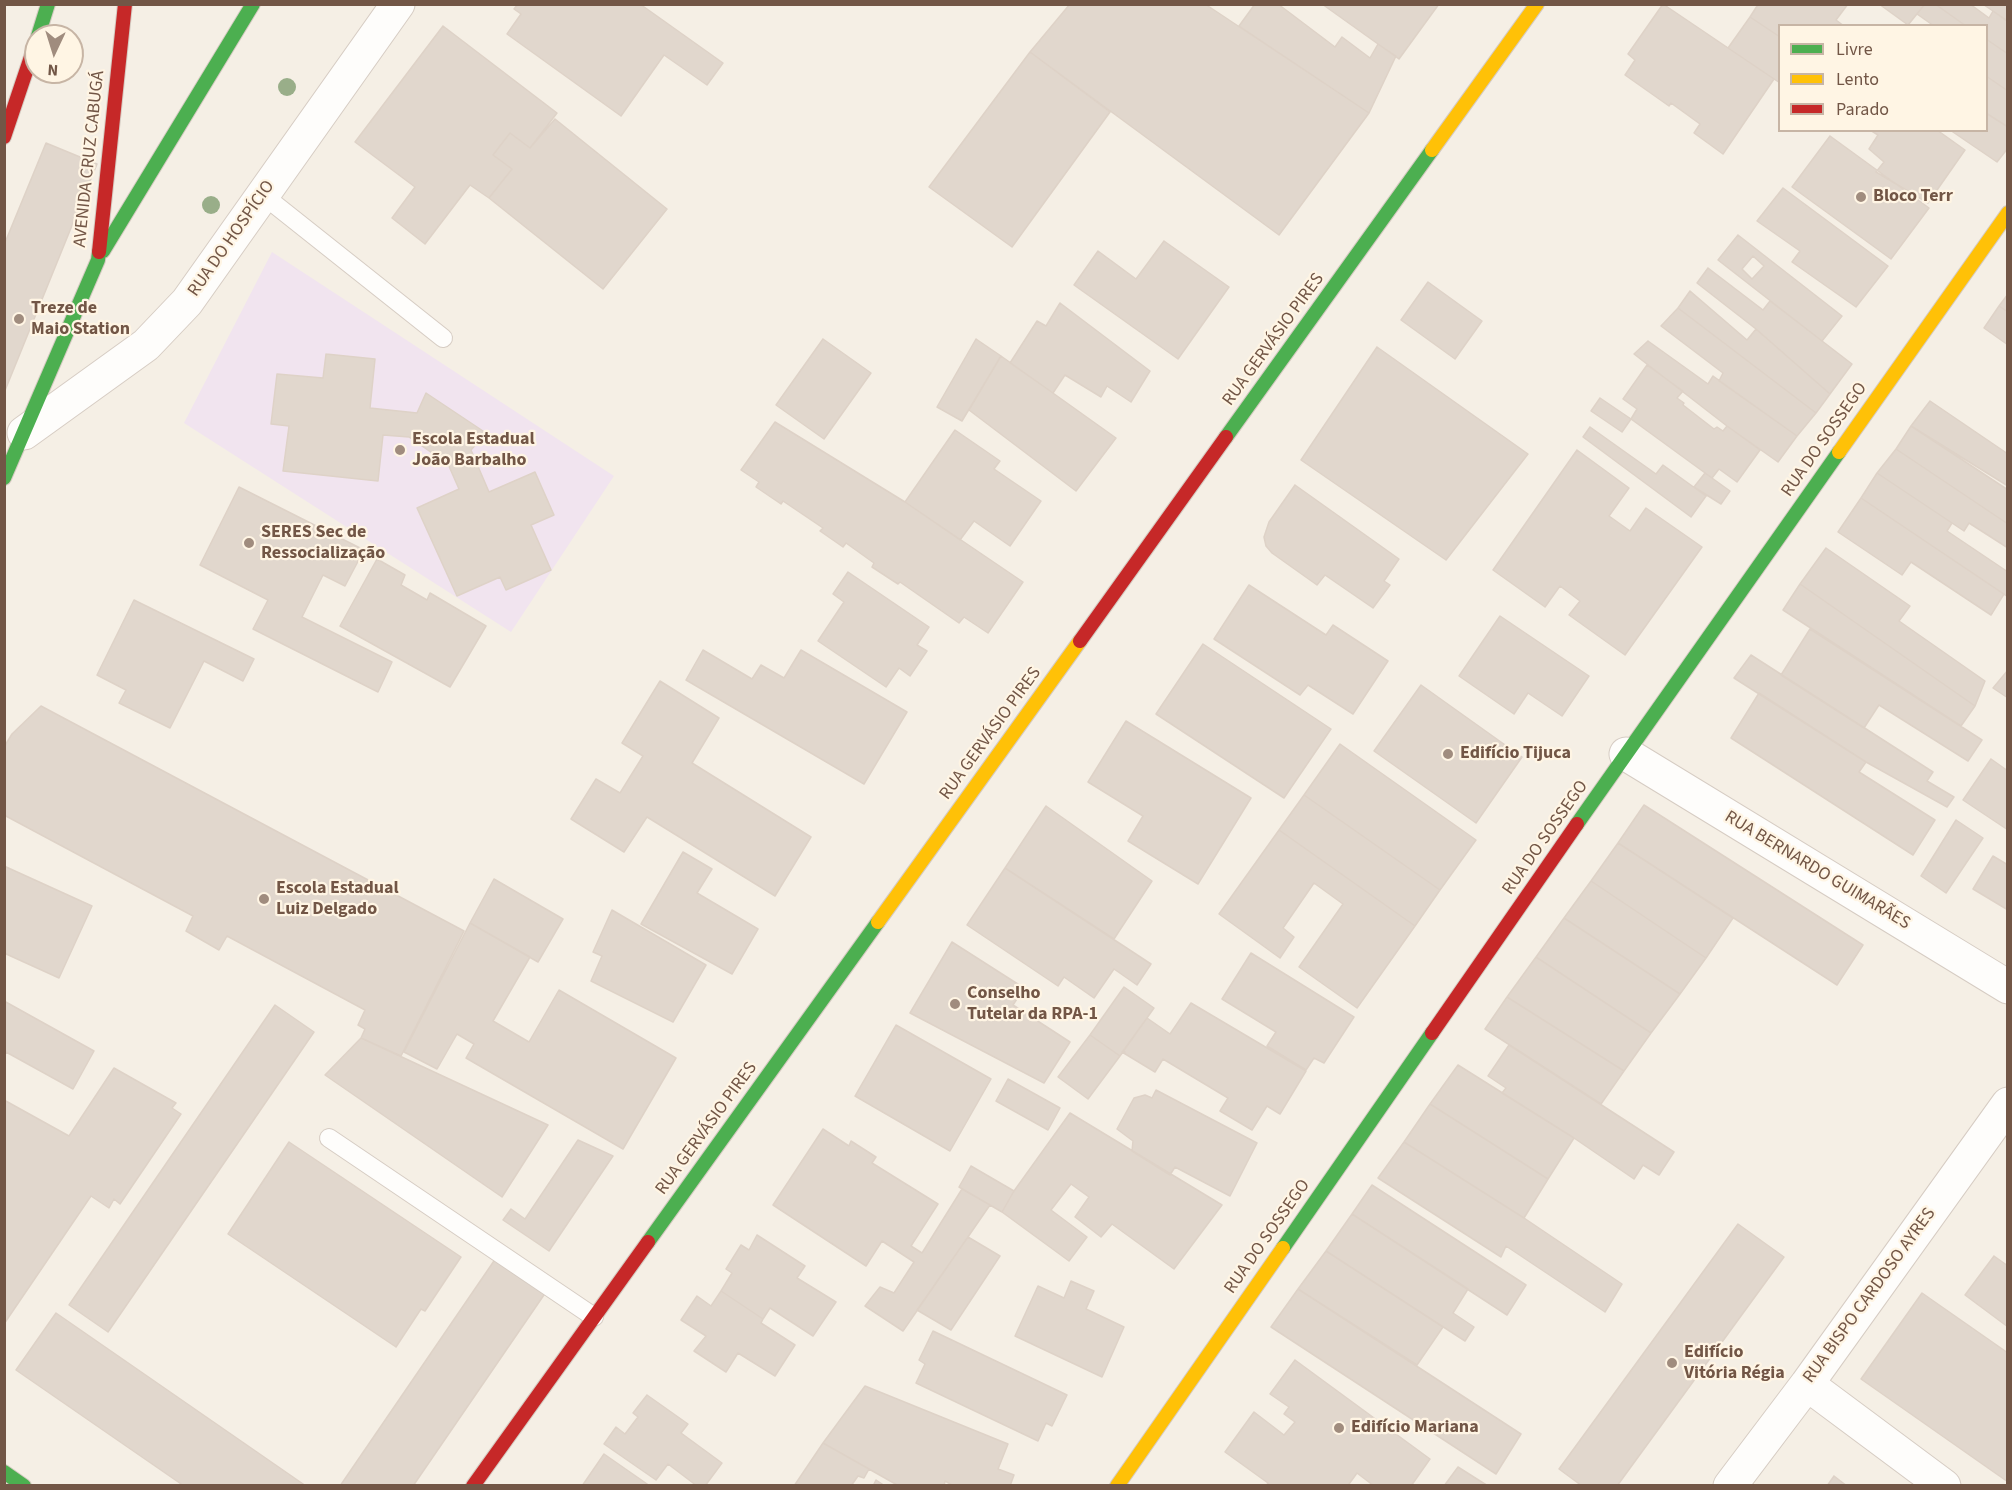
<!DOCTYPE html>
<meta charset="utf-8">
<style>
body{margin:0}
#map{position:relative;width:2012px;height:1490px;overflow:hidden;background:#f5efe5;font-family:"Source Sans 3",sans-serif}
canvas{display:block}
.frame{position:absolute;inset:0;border:6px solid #725646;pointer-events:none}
.legend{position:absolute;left:1778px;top:24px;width:210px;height:108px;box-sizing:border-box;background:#fff5e4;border:2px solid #c7b5a5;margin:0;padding:8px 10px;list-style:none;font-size:18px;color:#725646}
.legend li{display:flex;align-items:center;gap:12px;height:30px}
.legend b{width:30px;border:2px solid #c7b5a5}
.north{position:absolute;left:24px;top:24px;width:60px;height:60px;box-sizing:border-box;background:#fff5e4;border:2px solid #c7b5a5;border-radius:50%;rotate:184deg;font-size:16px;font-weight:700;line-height:24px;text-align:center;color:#725646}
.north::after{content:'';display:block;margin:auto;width:21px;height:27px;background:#a08c7e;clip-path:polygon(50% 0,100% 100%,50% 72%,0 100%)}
</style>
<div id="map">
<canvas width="2012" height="1490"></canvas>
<div class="frame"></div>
<ul class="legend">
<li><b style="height:8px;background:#4caf50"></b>Livre</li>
<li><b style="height:8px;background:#ffc107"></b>Lento</li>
<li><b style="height:8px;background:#c62828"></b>Parado</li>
</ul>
<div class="north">N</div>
</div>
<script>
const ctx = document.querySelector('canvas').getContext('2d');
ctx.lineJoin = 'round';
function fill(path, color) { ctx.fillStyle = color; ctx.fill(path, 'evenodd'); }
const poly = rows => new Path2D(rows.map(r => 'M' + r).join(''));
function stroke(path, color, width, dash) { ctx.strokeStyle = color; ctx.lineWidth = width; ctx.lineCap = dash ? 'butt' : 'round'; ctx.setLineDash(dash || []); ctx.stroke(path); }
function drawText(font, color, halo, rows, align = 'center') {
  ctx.font = font + ' "Source Sans 3",sans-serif'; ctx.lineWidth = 4.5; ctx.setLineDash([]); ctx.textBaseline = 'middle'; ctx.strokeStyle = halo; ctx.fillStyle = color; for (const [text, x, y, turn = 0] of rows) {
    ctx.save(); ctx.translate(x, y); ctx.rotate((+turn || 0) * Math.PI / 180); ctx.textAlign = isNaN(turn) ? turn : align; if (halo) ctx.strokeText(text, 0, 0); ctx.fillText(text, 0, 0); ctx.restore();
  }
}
const education = poly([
 [272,252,614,476,511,632,184,423]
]);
const building = poly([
 [518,4,640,4,723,63,707,85,664,55,621,116,507,34,521,14,514,9,518,4],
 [1070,4,1205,4,1369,113,1279,235,1030,52,1070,4],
 [1255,4,1278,4,1335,47,1342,37,1370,58,1378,44,1396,56,1369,113,1239,26,1255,4],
 [1322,4,1439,4,1399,59,1322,4],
 [1663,4,1774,79,1723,154,1694,133,1700,124,1671,103,1669,106,1625,75,1635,60,1628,54,1663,4],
 [1755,4,1848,4,1836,20,1844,26,1780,26,1780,37,1750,17,1757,6,1755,4],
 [1879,4,1925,4,1908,25,1879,4],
 [1925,4,1935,4,1966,26,1934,26,1917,14,1925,4],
 [1935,4,1970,4,1989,18,1993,11,2008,22,2008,54,1986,39,1986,26,1966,26,1935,4],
 [2008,4,2008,21,1984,5,1984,4,2008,4],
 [1750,17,1780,37,1780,83,1728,48,1750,17],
 [443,26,557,113,530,148,510,133,493,155,512,169,489,198,470,185,425,244,392,218,415,187,355,142,443,26],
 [1986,39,2008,54,2008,91,1986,76,1986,39],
 [1030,52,1110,112,1012,247,929,187,1030,52],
 [1986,76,2008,91,2008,127,1986,113,1986,76],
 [1986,113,2008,127,2008,148,1997,162,1950,130,1986,130,1986,113],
 [555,119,667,209,603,289,489,198,512,169,493,155,510,133,530,148,555,119],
 [1870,130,1937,130,1965,150,1928,203,1876,172,1884,162,1869,149,1878,135,1870,130],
 [1830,136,1929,208,1891,259,1792,187,1830,136],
 [46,143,97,164,4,393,4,245,46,143],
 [1783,188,1888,266,1856,307,1792,262,1800,251,1757,221,1783,188],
 [1738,235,1842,316,1822,341,1718,260,1738,235],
 [1753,256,1764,266,1752,279,1742,269,1753,256],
 [1164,241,1229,287,1178,359,1074,285,1098,251,1136,279,1164,241],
 [1708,268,1763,310,1770,301,1852,364,1830,394,1756,329,1697,283,1708,268],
 [1428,282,1482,321,1455,359,1401,320,1428,282],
 [1690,291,1747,340,1756,329,1830,394,1816,413,1678,308,1690,291],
 [2008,294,2008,312,1999,306,2008,294],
 [1060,303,1150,371,1131,402,1107,386,1101,397,1065,375,1053,393,1010,363,1037,321,1046,326,1060,303],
 [1999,306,2008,312,2008,345,1984,328,1999,306],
 [1678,308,1816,413,1797,436,1719,381,1723,373,1661,326,1678,308],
 [823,339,871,373,824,439,776,405,823,339],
 [976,339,1001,356,962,421,937,407,976,339],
 [1648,341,1708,384,1713,376,1797,436,1778,462,1727,426,1634,354,1648,341],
 [1377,347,1528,454,1446,560,1301,460,1377,347],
 [326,354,375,359,370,408,417,413,426,393,486,433,471,450,489,492,535,472,554,515,531,525,551,570,506,590,500,577,457,596,417,508,459,489,448,464,409,437,383,435,378,481,283,471,289,426,271,424,277,374,323,378,326,354],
 [1001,356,1116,438,1076,491,969,410,1001,356],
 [1647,365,1683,391,1677,398,1684,403,1683,405,1714,429,1717,427,1723,431,1727,426,1760,450,1737,482,1719,469,1712,478,1631,419,1637,409,1623,399,1647,365],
 [1600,398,1631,419,1622,432,1591,411,1600,398],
 [1930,401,2008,454,2008,486,1911,426,1930,401],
 [775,422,905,502,1023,582,988,633,964,617,959,623,900,582,898,584,872,567,874,563,846,543,843,547,820,531,823,528,783,501,781,504,756,487,759,482,741,470,775,422],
 [1911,426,2008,490,2008,524,1896,449,1911,426],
 [1590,427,1656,474,1663,465,1706,496,1691,517,1583,437,1590,427],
 [955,430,1000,461,994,469,1041,501,1010,546,974,521,960,540,905,502,955,430],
 [1896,449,2008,524,2008,548,1969,523,1964,531,1877,473,1896,449],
 [1577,450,1629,488,1609,516,1630,531,1646,508,1702,547,1625,655,1569,615,1580,601,1560,586,1545,607,1493,570,1577,450],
 [1705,473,1730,491,1721,504,1694,487,1705,473],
 [1877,473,1952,523,1947,531,2008,572,2008,597,1861,498,1877,473],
 [1295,485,1399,559,1384,581,1390,585,1373,608,1325,575,1317,585,1272,553,1266,546,1264,537,1269,522,1295,485],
 [239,487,364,550,345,586,323,575,302,617,392,662,378,692,253,629,268,600,200,565,239,487],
 [1861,498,2004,594,1991,615,1911,562,1902,575,1838,532,1861,498],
 [1826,548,1910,606,1899,621,1985,681,1975,706,1800,584,1826,548],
 [377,559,405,575,401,585,427,600,430,593,486,626,450,687,340,626,377,559],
 [848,572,929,627,917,645,927,651,910,676,899,668,886,687,818,641,844,602,833,594,848,572],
 [1800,584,1975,706,1961,726,1783,610,1800,584],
 [1249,585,1326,635,1333,625,1388,661,1353,714,1308,685,1300,695,1214,639,1249,585],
 [134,600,254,659,243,681,204,661,170,728,119,703,126,690,97,675,134,600],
 [1500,616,1589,676,1562,716,1528,693,1514,714,1459,676,1500,616],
 [1810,629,1982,740,1968,761,1879,705,1864,728,1781,675,1810,629],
 [1203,644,1331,729,1284,798,1156,714,1203,644],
 [703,650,752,679,761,665,784,678,801,650,907,712,864,784,686,680,703,650],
 [1751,655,1933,772,1927,781,1954,797,1947,807,1866,762,1734,678,1751,655],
 [2008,670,2008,698,1993,688,2008,670],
 [660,681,719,718,692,763,811,837,775,896,647,817,624,852,571,819,596,779,620,793,643,756,622,743,660,681],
 [1421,685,1522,757,1476,823,1374,751,1421,685],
 [1759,693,1866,762,1859,772,1935,820,1913,855,1731,738,1759,693],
 [41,706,464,931,401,1056,361,1038,365,1029,358,1025,365,1010,227,936,219,950,186,931,193,916,4,815,4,747,12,734,41,706],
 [1126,721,1251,798,1198,884,1128,841,1143,816,1088,782,1126,721],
 [1340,744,1476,840,1440,890,1304,795,1340,744],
 [1991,759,2008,771,2008,830,1963,800,1991,759],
 [1304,795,1440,890,1415,926,1279,830,1304,795],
 [1644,805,1863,945,1837,985,1618,843,1644,805],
 [1046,806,1152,881,1114,939,1005,868,1046,806],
 [1956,820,1983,838,1946,893,1921,876,1956,820],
 [1279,830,1415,926,1357,1008,1299,967,1343,904,1314,883,1283,928,1294,937,1280,958,1219,914,1279,830],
 [1618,843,1733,918,1706,958,1591,881,1618,843],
 [683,852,712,869,697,893,758,929,732,974,641,924,683,852],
 [1993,856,2008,865,2008,910,1973,889,1993,856],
 [4,866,92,906,59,978,4,953,4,866],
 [1005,868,1151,964,1137,985,1114,969,1094,998,1064,977,1058,986,967,925,1005,868],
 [494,879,563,919,538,962,470,923,494,879],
 [1591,881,1706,958,1680,994,1564,918,1591,881],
 [612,910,706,965,673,1022,591,981,602,956,593,952,612,910],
 [1564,918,1680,994,1651,1033,1536,957,1564,918],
 [470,923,530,957,493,1021,529,1042,559,990,676,1058,623,1149,466,1058,474,1044,457,1034,437,1069,404,1052,470,923],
 [952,942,1024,988,1013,1005,1070,1042,1044,1083,910,1013,952,942],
 [1251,953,1354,1017,1324,1063,1314,1058,1306,1070,1267,1046,1276,1032,1222,999,1251,953],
 [1536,957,1651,1033,1624,1071,1507,997,1536,957],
 [1124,987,1154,1008,1120,1056,1090,1035,1124,987],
 [1507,997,1624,1071,1601,1104,1485,1029,1507,997],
 [4,1001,94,1051,73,1089,6,1052,4,1055,4,1001],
 [1191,1003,1306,1071,1280,1114,1267,1106,1252,1130,1220,1111,1228,1098,1163,1059,1155,1072,1122,1052,1125,1052,1123,1051,1147,1018,1170,1034,1191,1003],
 [275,1005,314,1032,108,1332,69,1305,275,1005],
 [896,1025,991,1079,950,1151,855,1096,896,1025],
 [1090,1035,1120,1056,1088,1099,1058,1077,1090,1035],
 [361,1038,548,1125,502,1197,325,1075,361,1038],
 [1509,1045,1674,1152,1659,1175,1643,1165,1634,1179,1574,1138,1502,1093,1506,1088,1488,1076,1509,1045],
 [1458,1065,1574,1138,1548,1179,1430,1104,1458,1065],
 [114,1068,176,1103,172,1108,181,1114,120,1204,114,1199,109,1208,91,1196,4,1324,4,1100,69,1136,114,1068],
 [1008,1079,1060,1108,1048,1130,996,1101,1008,1079],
 [1156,1090,1257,1143,1230,1196,1175,1167,1170,1175,1132,1151,1133,1141,1117,1129,1134,1098,1145,1095,1152,1098,1156,1090],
 [1430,1104,1548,1179,1524,1218,1404,1142,1430,1104],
 [1070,1113,1222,1205,1174,1269,1112,1224,1101,1237,1075,1217,1089,1197,1071,1184,1051,1210,1087,1237,1069,1261,1002,1212,1014,1191,1070,1113],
 [823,1129,849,1146,851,1141,876,1157,872,1163,938,1204,911,1246,922,1253,962,1189,990,1205,903,1331,865,1306,880,1287,894,1293,914,1262,882,1241,866,1266,773,1205,823,1129],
 [578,1140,613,1156,549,1251,503,1220,511,1209,525,1219,578,1140],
 [289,1142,461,1257,425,1311,421,1309,396,1347,228,1234,289,1142],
 [1404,1142,1524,1218,1622,1284,1605,1312,1506,1246,1501,1257,1378,1178,1404,1142],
 [971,1166,1014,1191,1002,1212,959,1187,971,1166],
 [1372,1185,1526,1285,1507,1315,1352,1214,1372,1185],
 [1352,1214,1468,1289,1453,1313,1474,1327,1465,1341,1326,1251,1352,1214],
 [1738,1224,1784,1257,1617,1486,1582,1486,1559,1469,1738,1224],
 [757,1235,805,1266,797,1278,836,1302,813,1336,770,1308,763,1319,721,1291,732,1273,726,1269,741,1245,749,1250,757,1235],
 [968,1237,1000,1256,951,1330,917,1310,968,1237],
 [1326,1251,1443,1327,1417,1365,1298,1289,1326,1251],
 [1994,1256,2008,1266,2008,1327,1965,1295,1994,1256],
 [496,1258,546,1292,413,1486,340,1486,496,1258],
 [1071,1281,1094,1291,1086,1309,1124,1327,1102,1377,1015,1336,1038,1286,1064,1298,1071,1281],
 [1298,1289,1521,1434,1496,1474,1271,1327,1298,1289],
 [721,1291,763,1319,761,1323,795,1345,775,1376,738,1353,726,1372,694,1351,706,1336,681,1320,697,1296,711,1306,721,1291],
 [1922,1293,2008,1353,2008,1482,1861,1379,1922,1293],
 [56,1313,306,1486,184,1486,16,1370,56,1313],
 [933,1331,1067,1395,1052,1426,1046,1423,1038,1441,916,1383,925,1364,919,1360,933,1331],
 [1295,1360,1430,1459,1411,1486,1374,1486,1357,1473,1349,1484,1352,1486,1266,1486,1268,1483,1225,1452,1254,1412,1284,1435,1295,1422,1284,1414,1289,1407,1270,1394,1295,1360],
 [865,1386,1008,1444,998,1469,1014,1475,1010,1486,954,1486,945,1481,944,1486,899,1486,823,1443,865,1386],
 [647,1395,688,1424,681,1433,722,1463,705,1486,697,1486,668,1464,656,1480,604,1444,616,1427,625,1434,638,1417,633,1413,647,1395],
 [823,1443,869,1469,864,1478,858,1476,851,1486,794,1486,823,1443],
 [604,1454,650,1486,582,1486,604,1454],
 [1458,1467,1488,1486,1444,1486,1458,1467],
 [1834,1476,1847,1486,1827,1486,1834,1476],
 [876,1480,885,1486,873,1486,876,1480]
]);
const lane = poly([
 [263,195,443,338],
 [329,1138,594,1317]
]);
const street = poly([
 [24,433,146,345,187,302,398,4],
 [1626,754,2008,987],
 [1807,1384,1944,1486],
 [1730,1486,1807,1384,2008,1104]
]);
const fast = poly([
 [38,36,48,4],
 [103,251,253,4],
 [1226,437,1432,150],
 [4,478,98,260,99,252],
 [1577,824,1839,452],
 [648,1242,878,922],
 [1283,1248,1432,1033],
 [4,1472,24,1486]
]);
const slow = poly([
 [1432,150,1537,4],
 [1839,452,2008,213],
 [878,922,1080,641],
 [1117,1486,1283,1248]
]);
const jam = poly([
 [4,137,36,42],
 [99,252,125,4],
 [1080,641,1226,437],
 [1432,1033,1577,824],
 [473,1486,648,1242]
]);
const trees = [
 [287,87],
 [211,205]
];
const markers = [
 [1861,197,6,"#a08c7e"],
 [19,319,6,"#a08c7e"],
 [400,450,6,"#a08c7e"],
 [249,543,6,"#a08c7e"],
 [1448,754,6,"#a08c7e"],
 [264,899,6,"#a08c7e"],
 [955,1004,6,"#a08c7e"],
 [1672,1363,6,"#a08c7e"],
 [1339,1428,6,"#a08c7e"]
];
const streetNames = [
 ["AVENIDA CRUZ CABUGÁ",90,159,-84],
 ["RUA DO HOSPÍCIO",232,239,-55],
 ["RUA GERVÁSIO PIRES",1274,340,-54],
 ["RUA DO SOSSEGO",1825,440,-55],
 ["RUA GERVÁSIO PIRES",991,734,-54],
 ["RUA DO SOSSEGO",1546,838,-55],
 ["RUA BERNARDO GUIMARÃES",1817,871,31],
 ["RUA GERVÁSIO PIRES",707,1129,-54],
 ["RUA DO SOSSEGO",1268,1237,-55],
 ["RUA BISPO CARDOSO AYRES",1870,1296,-54]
];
const poiNames = [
 ["Bloco Terr",1873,197],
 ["Treze de",31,309],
 ["Maio Station",31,330],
 ["Escola Estadual",412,440],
 ["João Barbalho",412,461],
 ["SERES Sec de",261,533],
 ["Ressocialização",261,554],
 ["Edifício Tijuca",1460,754],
 ["Escola Estadual",276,889],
 ["Luiz Delgado",276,910],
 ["Conselho",967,994],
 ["Tutelar da RPA-1",967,1015],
 ["Edifício",1684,1353],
 ["Vitória Régia",1684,1374],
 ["Edifício Mariana",1351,1428]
];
fill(education, '#f1e4ef');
fill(building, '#e1d7cd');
stroke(building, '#ded2c7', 1.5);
stroke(lane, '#d6ccc3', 20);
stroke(street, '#d6ccc3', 35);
stroke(fast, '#d5cbc2', 16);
stroke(slow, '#d5cbc2', 16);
stroke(jam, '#d5cbc2', 16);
stroke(lane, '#fefdfb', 18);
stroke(street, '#fefdfb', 33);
stroke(fast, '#4caf50', 14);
stroke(slow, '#ffc107', 14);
stroke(jam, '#c62828', 14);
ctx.fillStyle = '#99ae89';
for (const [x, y] of trees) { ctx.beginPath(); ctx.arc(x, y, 9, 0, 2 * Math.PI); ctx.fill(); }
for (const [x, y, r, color] of markers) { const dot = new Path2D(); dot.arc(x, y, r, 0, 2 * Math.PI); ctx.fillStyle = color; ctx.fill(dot); stroke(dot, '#fff5e4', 2); }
drawText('18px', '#725646', '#fff5e4', streetNames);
drawText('bold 18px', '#725646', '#fff5e4', poiNames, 'left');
</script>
